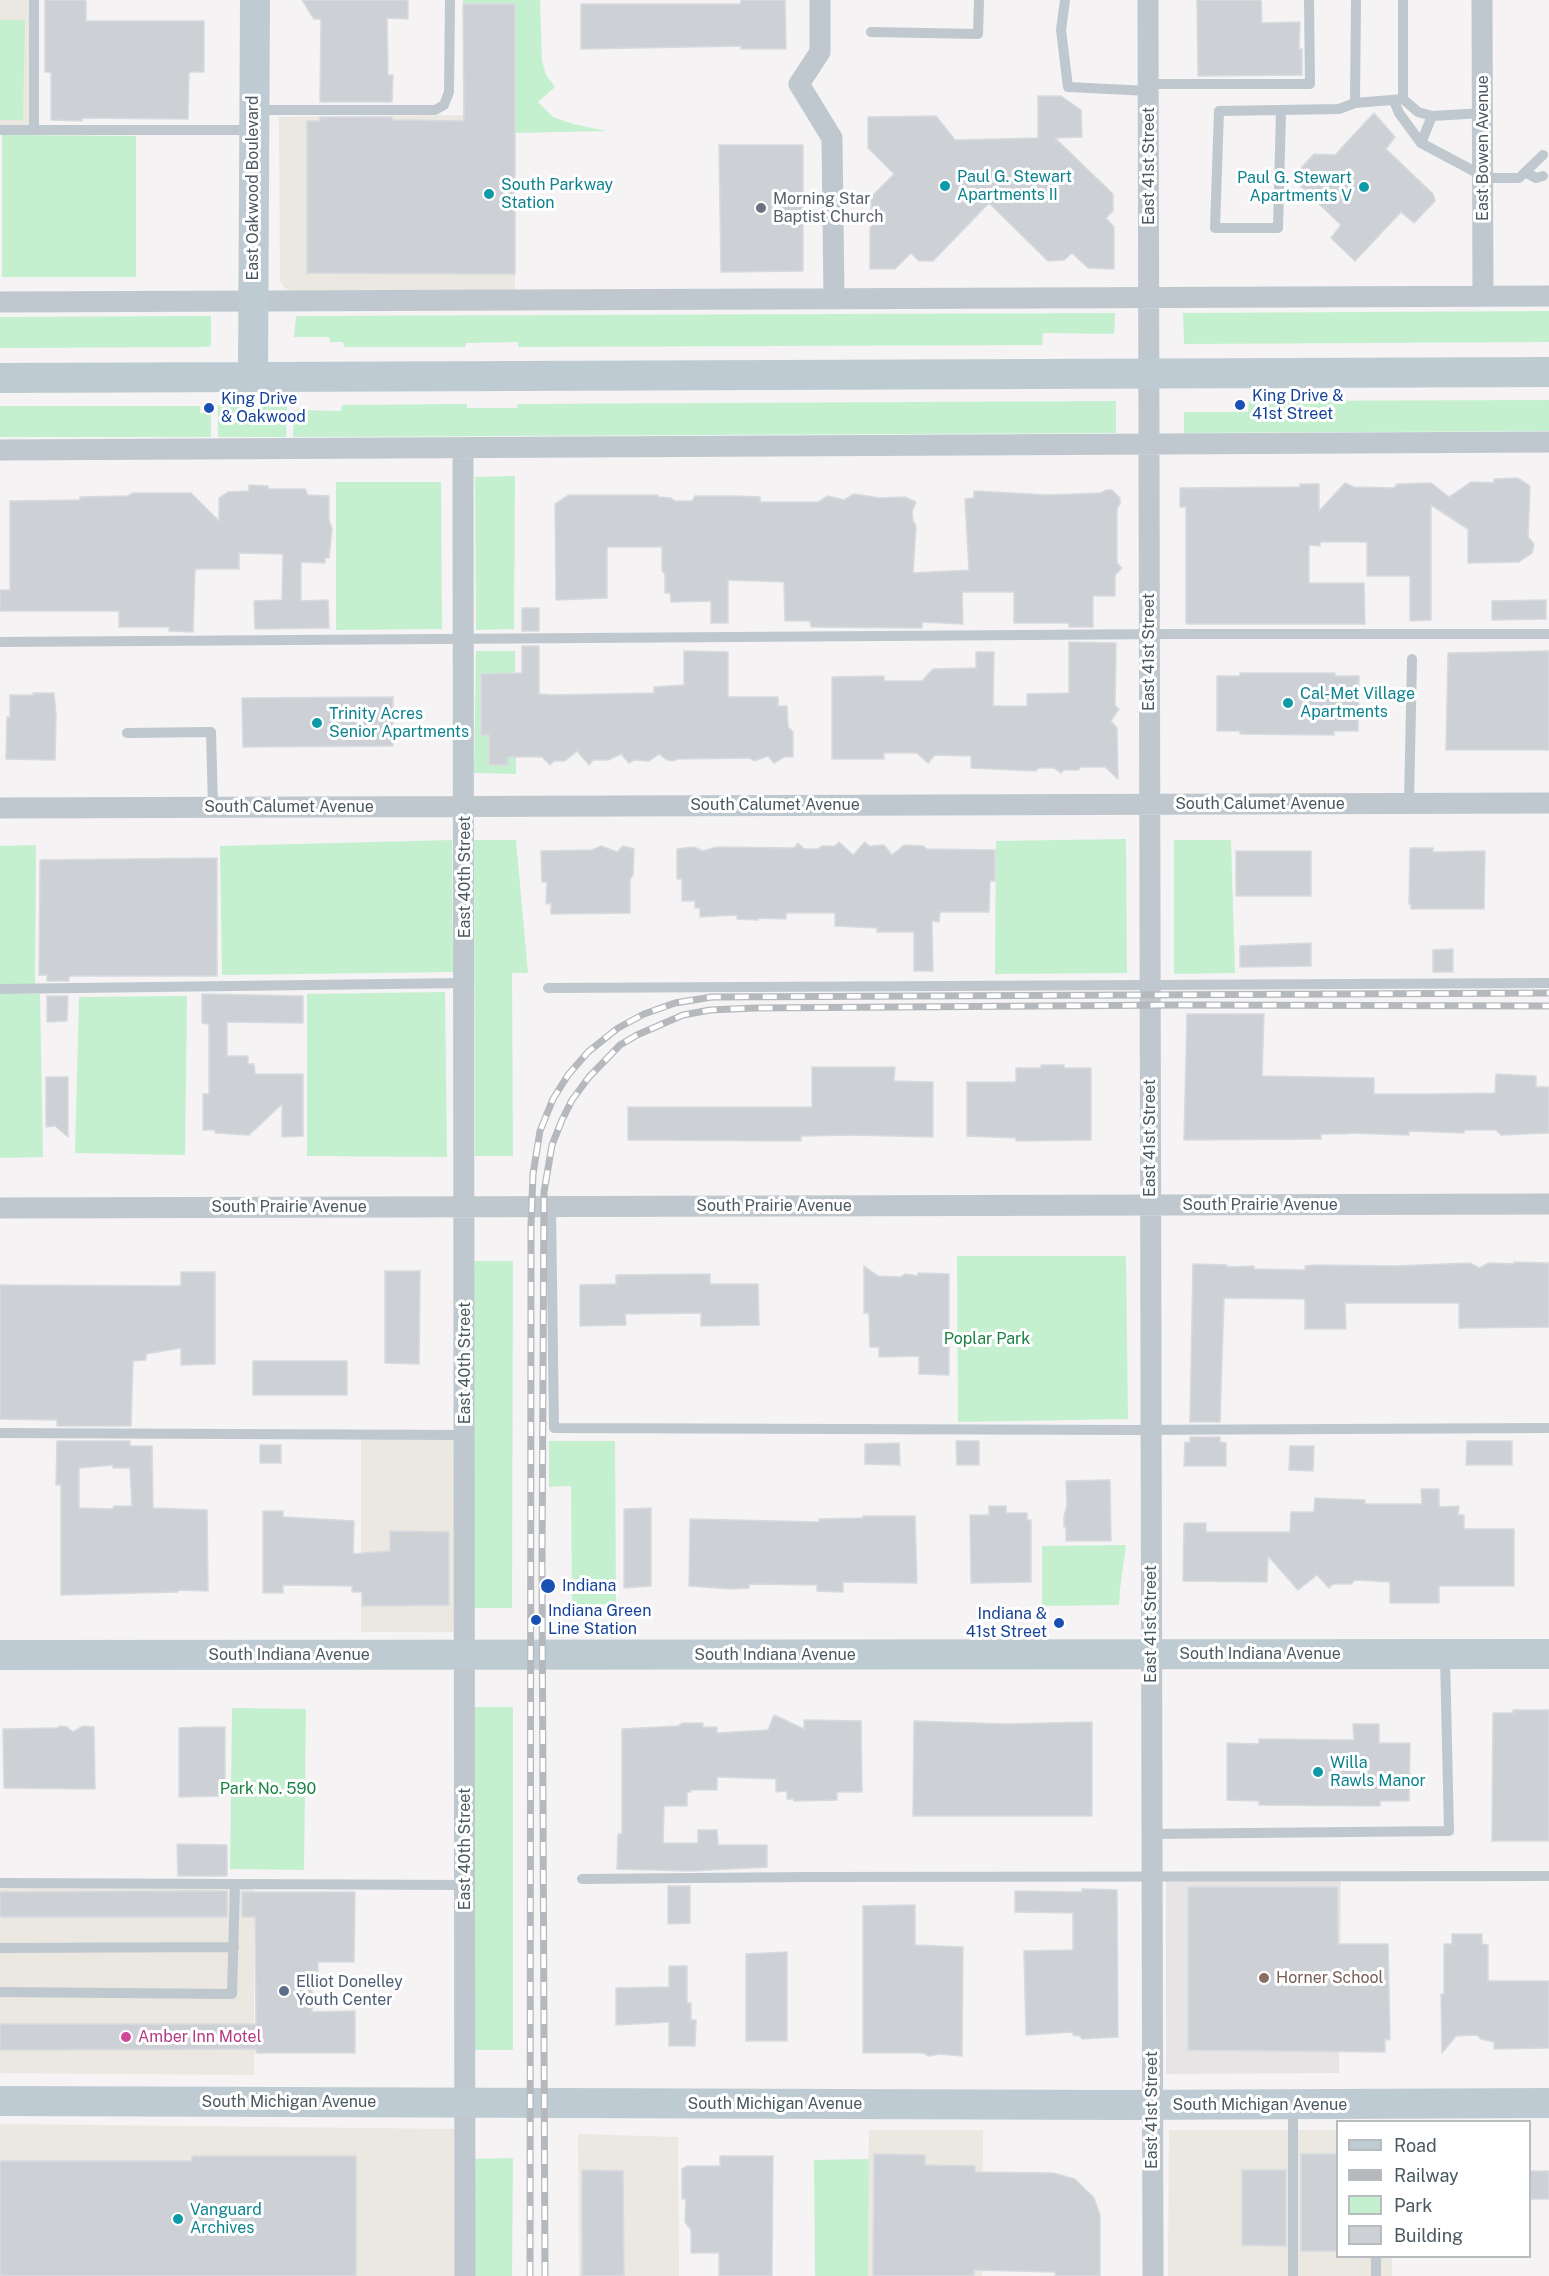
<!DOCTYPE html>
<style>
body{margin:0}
#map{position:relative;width:1549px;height:2276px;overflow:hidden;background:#f5f3f3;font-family:"Public Sans",sans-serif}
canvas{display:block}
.legend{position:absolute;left:1336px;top:2120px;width:195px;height:138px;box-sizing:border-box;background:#fff;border:2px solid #b7bcbf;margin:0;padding:8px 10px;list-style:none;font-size:18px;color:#4a5860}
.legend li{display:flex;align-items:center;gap:12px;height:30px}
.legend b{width:30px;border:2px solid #b7bcbf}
</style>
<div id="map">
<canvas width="1549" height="2276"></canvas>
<ul class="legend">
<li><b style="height:8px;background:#bfcbd3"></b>Road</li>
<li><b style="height:8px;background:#b5b9bd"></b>Railway</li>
<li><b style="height:16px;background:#c4f0d0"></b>Park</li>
<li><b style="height:16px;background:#cdd0d5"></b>Building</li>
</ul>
</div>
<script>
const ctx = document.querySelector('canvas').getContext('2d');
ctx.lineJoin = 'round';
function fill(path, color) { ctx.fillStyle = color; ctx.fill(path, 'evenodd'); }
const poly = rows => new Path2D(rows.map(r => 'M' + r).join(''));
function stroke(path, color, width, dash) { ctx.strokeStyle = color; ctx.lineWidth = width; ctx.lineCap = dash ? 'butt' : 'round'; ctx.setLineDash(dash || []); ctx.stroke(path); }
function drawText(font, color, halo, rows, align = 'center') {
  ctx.font = font + ' "Public Sans",sans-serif'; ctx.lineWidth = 6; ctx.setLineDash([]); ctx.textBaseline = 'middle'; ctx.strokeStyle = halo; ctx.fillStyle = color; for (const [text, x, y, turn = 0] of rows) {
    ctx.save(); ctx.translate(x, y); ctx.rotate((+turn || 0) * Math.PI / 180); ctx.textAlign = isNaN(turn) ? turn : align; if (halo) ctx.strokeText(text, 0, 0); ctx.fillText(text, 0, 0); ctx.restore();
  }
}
const commercial = poly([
 [0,0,34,0,34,130,0,130],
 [464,115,464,275,515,274,515,290,292,290,284,288,280,281,279,117],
 [361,1435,455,1435,456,1632,361,1632],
 [0,1883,254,1884,254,2075,0,2073],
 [0,2124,456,2129,456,2276,0,2276],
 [869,2130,983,2130,982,2276,868,2276],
 [1169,2130,1337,2130,1338,2256,1392,2257,1392,2276,1168,2276],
 [578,2134,678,2137,679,2276,579,2276]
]);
const education = poly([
 [1341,1876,1339,2073,1166,2074,1166,1877]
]);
const green = poly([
 [463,0,540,0,542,61,546,75,555,87,538,102,553,117,573,124,606,131,515,133,515,274,464,275],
 [0,20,25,20,23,120,0,120],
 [2,135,136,136,136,277,2,277],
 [1549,311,1549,342,1184,344,1183,313],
 [1115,313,1114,334,1043,333,1042,345,518,347,518,342,466,343,465,347,344,347,343,342,330,342,329,337,294,337,296,316],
 [211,316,211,346,203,347,0,348,0,317],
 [1549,400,1549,431,1184,433,1184,412,1248,412,1249,401],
 [1116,401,1116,433,293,437,294,410,341,411,342,405,467,404,467,408,517,408,518,404],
 [287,404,286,437,218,437,218,405],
 [0,406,200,406,200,413,211,413,211,437,0,437],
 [515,476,514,629,476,630,475,477],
 [336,482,441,482,442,629,336,630],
 [476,651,515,651,516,774,474,773],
 [1126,839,1127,973,995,974,996,841],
 [452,840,453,972,222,975,220,846],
 [474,840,516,840,528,973,512,973,513,1156,475,1156],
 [1174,840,1231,840,1235,973,1174,974],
 [36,845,35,984,0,984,0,846],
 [445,992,447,1157,307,1156,307,994],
 [0,994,40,994,43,1157,0,1158],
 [187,996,185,1155,75,1153,79,997],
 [957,1256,1126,1256,1128,1419,958,1422],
 [474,1261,513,1261,512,1608,474,1608],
 [549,1441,615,1441,616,1604,572,1605,571,1486,549,1487],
 [1126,1545,1120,1589,1119,1605,1042,1606,1042,1546],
 [474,1707,513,1707,513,2050,472,2050],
 [232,1708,306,1709,304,1870,230,1869],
 [513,2158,512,2276,472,2276,471,2159],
 [869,2159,868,2276,815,2276,814,2160]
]);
const building = poly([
 [45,0,86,0,86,21,204,21,204,72,189,72,188,119,82,118,82,121,51,120,51,72,45,72,45,0],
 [302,0,408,0,408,19,387,18,388,75,393,75,392,102,320,102,321,19,314,19,302,0],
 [741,0,785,0,786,49,741,49,741,46,581,49,581,4,741,4,741,0],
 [1197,0,1261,0,1262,23,1300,22,1299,49,1302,49,1302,75,1198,76,1197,0],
 [463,4,515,4,515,274,307,273,307,121,320,121,320,117,392,117,392,120,464,121,463,4],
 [1038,96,1061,96,1081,110,1082,137,1055,138,1113,194,1113,211,1106,218,1114,227,1114,269,1088,268,1072,253,1064,260,1048,261,989,203,933,261,919,261,911,253,895,269,870,269,870,228,878,220,871,212,871,197,894,174,868,148,868,117,936,116,955,140,1038,138,1038,96],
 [1374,113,1395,137,1386,149,1433,194,1435,201,1414,223,1401,212,1355,261,1331,238,1341,225,1292,178,1314,154,1335,155,1374,113],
 [719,145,803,145,803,271,721,272,719,145],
 [1518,478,1530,486,1528,537,1534,544,1532,553,1519,562,1468,563,1468,529,1431,505,1431,620,1410,621,1410,576,1367,576,1367,542,1320,542,1320,546,1309,545,1309,583,1364,583,1365,624,1186,624,1186,507,1180,507,1180,488,1300,487,1300,484,1319,484,1319,511,1345,483,1354,487,1394,488,1397,484,1431,483,1449,497,1471,482,1494,483,1494,479,1518,478],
 [249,485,268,486,268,489,305,489,308,495,329,496,329,520,332,529,329,558,325,558,325,563,301,562,301,601,328,600,329,628,255,629,254,601,282,600,283,554,239,553,239,569,195,569,193,632,169,631,169,627,119,627,119,611,0,611,0,590,10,590,10,501,80,500,80,497,128,496,133,493,191,493,219,521,219,498,228,492,249,491,249,485],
 [1106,490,1112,490,1120,498,1120,504,1117,508,1117,563,1122,568,1115,575,1115,596,1093,596,1093,627,1069,627,1069,623,1014,623,1014,592,962,592,963,624,922,622,922,628,811,627,810,621,785,621,784,582,728,580,728,623,711,623,711,601,671,602,670,593,665,593,665,574,662,571,662,547,607,547,607,598,556,600,555,504,569,495,658,495,658,497,671,498,675,501,692,501,695,496,733,496,760,497,760,502,818,502,828,496,844,500,854,494,879,498,905,497,916,502,912,512,913,521,916,526,913,573,969,570,965,499,974,498,974,491,1049,495,1101,493,1106,490],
 [1546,600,1546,619,1492,620,1492,601,1546,600],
 [522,608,539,608,539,631,522,631,522,608],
 [1069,642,1116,643,1115,705,1119,709,1111,721,1117,728,1118,779,1105,767,1081,767,1078,770,1064,770,1061,773,1054,768,1038,768,1036,771,971,768,971,756,935,755,928,763,917,753,884,753,884,759,832,759,832,677,884,676,884,681,922,681,933,669,976,668,976,652,994,652,993,706,1027,706,1027,694,1069,693,1069,642],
 [522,646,539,646,539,694,553,695,654,693,654,687,684,685,684,651,728,652,728,697,778,697,778,706,787,706,788,727,793,732,793,757,784,757,774,763,768,756,754,761,750,758,677,759,674,761,667,760,659,754,649,761,634,760,629,763,621,754,608,760,593,760,589,765,577,751,565,761,554,761,550,765,542,757,508,757,508,765,489,765,489,735,481,735,481,674,522,673,522,646],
 [1549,651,1549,750,1446,750,1448,653,1549,651],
 [1240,673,1335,673,1335,676,1359,676,1358,731,1334,731,1334,735,1240,734,1240,731,1217,731,1217,676,1240,676,1240,673],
 [33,693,54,693,56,716,55,760,6,759,7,717,10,717,10,695,33,695,33,693],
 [393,697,393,746,243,747,242,698,393,697],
 [839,842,853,855,865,842,869,846,884,845,892,855,904,845,923,846,927,849,995,850,995,881,990,881,989,912,940,912,939,922,932,921,933,971,914,971,914,932,877,932,877,928,835,926,835,913,786,913,786,919,758,918,758,920,737,919,737,915,700,917,700,908,695,908,695,901,682,901,682,879,677,879,677,849,694,847,703,851,717,847,794,848,798,843,804,849,818,849,822,846,835,846,839,842],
 [601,846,617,852,623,846,634,849,633,875,630,879,630,913,551,914,551,903,546,904,547,882,542,882,541,851,592,850,601,846],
 [1410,848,1433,848,1433,852,1485,851,1484,909,1411,909,1411,904,1409,904,1410,848],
 [1236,851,1311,851,1311,896,1236,896,1236,851],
 [217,858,217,976,69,976,69,981,47,981,47,975,39,975,40,860,217,858],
 [1311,943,1311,966,1240,967,1240,946,1311,943],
 [1453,949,1453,972,1433,972,1433,950,1453,949],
 [202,994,303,996,303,1023,227,1022,227,1056,248,1056,248,1064,254,1064,255,1074,303,1074,303,1136,282,1137,282,1104,249,1135,215,1133,215,1130,203,1130,203,1094,209,1094,209,1024,202,1023,202,994],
 [47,996,68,996,67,1021,47,1022,47,996],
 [1187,1014,1264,1014,1262,1076,1374,1078,1374,1094,1429,1094,1495,1093,1496,1074,1536,1076,1536,1087,1549,1087,1549,1133,1501,1135,1496,1130,1464,1130,1464,1133,1409,1131,1409,1135,1348,1133,1348,1134,1321,1134,1321,1139,1184,1140,1187,1014],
 [1041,1065,1064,1065,1064,1068,1091,1068,1091,1140,1016,1141,1016,1138,967,1136,967,1082,1016,1082,1016,1068,1041,1068,1041,1065],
 [812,1067,895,1067,894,1081,933,1082,933,1137,853,1135,801,1136,801,1141,628,1140,628,1107,812,1107,812,1067],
 [46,1077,68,1077,68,1137,55,1126,46,1127,46,1077],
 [1514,1262,1549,1263,1549,1327,1459,1328,1459,1303,1345,1303,1346,1329,1305,1329,1305,1299,1224,1298,1220,1422,1190,1422,1193,1264,1227,1265,1227,1267,1254,1266,1254,1269,1305,1270,1305,1266,1315,1265,1396,1266,1470,1263,1479,1268,1489,1263,1514,1264,1514,1262],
 [864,1266,878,1276,901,1277,905,1274,918,1276,918,1273,949,1274,949,1375,919,1374,919,1356,879,1357,879,1347,870,1347,869,1313,864,1313,864,1266],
 [385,1271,420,1271,419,1364,385,1363,385,1271],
 [181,1272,215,1272,215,1364,181,1365,181,1348,146,1354,146,1360,133,1361,131,1426,57,1426,57,1420,0,1419,0,1285,181,1286,181,1272],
 [710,1274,710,1284,758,1284,759,1325,701,1326,701,1313,625,1314,626,1325,580,1326,580,1285,616,1284,616,1275,710,1274],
 [253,1361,347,1361,347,1395,253,1395,253,1361],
 [1190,1437,1220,1437,1220,1442,1226,1443,1226,1466,1184,1466,1185,1442,1190,1443,1190,1437],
 [57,1441,130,1441,130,1446,152,1446,153,1508,207,1510,208,1591,179,1590,178,1592,61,1595,61,1485,56,1485,57,1441],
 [113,1465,113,1468,130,1468,132,1506,114,1506,113,1509,79,1508,79,1468,113,1465],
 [956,1441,979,1441,979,1465,957,1465,956,1441],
 [1467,1441,1512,1441,1512,1465,1466,1465,1467,1441],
 [899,1443,900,1465,865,1464,865,1444,899,1443],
 [260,1445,281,1445,281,1463,260,1463,260,1445],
 [1290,1446,1314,1446,1313,1471,1289,1470,1290,1446],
 [1110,1480,1111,1541,1066,1541,1066,1527,1064,1527,1064,1516,1067,1505,1066,1481,1110,1480],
 [1421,1489,1439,1489,1439,1507,1459,1506,1458,1515,1464,1515,1464,1529,1514,1529,1514,1586,1439,1586,1439,1603,1390,1603,1390,1582,1355,1580,1351,1584,1333,1584,1329,1588,1317,1575,1298,1590,1268,1556,1267,1582,1183,1581,1184,1523,1206,1523,1206,1532,1290,1532,1291,1512,1314,1512,1315,1498,1365,1500,1365,1504,1422,1504,1421,1489],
 [989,1506,1006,1506,1006,1513,1027,1513,1027,1520,1031,1520,1031,1582,971,1583,970,1515,989,1515,989,1506],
 [651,1508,651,1586,624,1588,624,1509,651,1508],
 [263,1511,283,1511,283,1517,354,1521,353,1554,390,1551,390,1531,449,1532,449,1605,362,1606,362,1592,352,1592,352,1586,283,1585,283,1593,263,1593,263,1511],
 [863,1516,915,1516,917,1583,843,1582,843,1592,817,1591,817,1585,749,1584,749,1588,731,1589,689,1586,690,1519,819,1522,819,1519,863,1518,863,1516],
 [1513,1710,1549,1710,1549,1841,1492,1841,1493,1713,1513,1713,1513,1710],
 [774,1715,804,1729,804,1720,861,1721,862,1792,837,1792,837,1800,794,1801,794,1799,787,1799,787,1791,776,1792,776,1779,717,1777,717,1790,691,1790,691,1792,687,1792,687,1806,664,1806,663,1843,698,1843,698,1830,717,1830,718,1845,767,1845,767,1867,690,1871,617,1869,618,1834,622,1834,622,1729,678,1726,683,1723,703,1723,703,1727,717,1727,717,1733,768,1730,774,1715],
 [914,1721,1006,1724,1092,1722,1092,1816,913,1816,914,1721],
 [1353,1724,1379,1724,1379,1743,1410,1743,1409,1801,1380,1801,1380,1806,1259,1805,1259,1801,1227,1800,1227,1743,1259,1744,1259,1739,1354,1740,1353,1724],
 [60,1726,67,1727,73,1732,83,1726,94,1727,95,1789,4,1788,3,1729,57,1728,60,1726],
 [200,1727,225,1727,225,1796,179,1797,179,1728,200,1727],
 [177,1844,227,1845,227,1876,178,1876,177,1844],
 [668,1886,690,1886,690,1923,668,1924,668,1886],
 [1188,1887,1338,1887,1338,1944,1388,1944,1390,2040,1385,2039,1385,2052,1188,2050,1188,1887],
 [1082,1889,1117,1890,1118,2037,1082,2039,1080,2036,1073,2035,1073,2032,1026,2035,1024,1951,1073,1950,1073,1913,1015,1912,1015,1891,1082,1892,1082,1889],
 [178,1891,227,1891,227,1917,0,1917,0,1892,178,1891],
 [242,1892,355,1892,354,1962,318,1962,318,1971,312,1972,312,2012,355,2011,355,2053,256,2053,256,2049,0,2050,0,2024,256,2024,255,1917,242,1917,242,1892],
 [915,1905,915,1945,963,1947,962,2056,940,2054,929,2056,923,2053,863,2053,863,1906,915,1905],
 [1452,1934,1482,1934,1482,1944,1488,1945,1488,1981,1549,1981,1549,2048,1494,2049,1494,2042,1481,2039,1477,2035,1456,2036,1442,2053,1441,1994,1444,1994,1444,1944,1452,1944,1452,1934],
 [787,1952,787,2041,746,2041,746,1954,787,1952],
 [669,1966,687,1966,687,2003,691,2003,691,2020,696,2020,695,2046,669,2046,669,2022,616,2025,616,1988,669,1987,669,1966],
 [874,2154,925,2155,925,2165,975,2166,975,2172,1053,2173,1075,2179,1094,2198,1100,2215,1100,2276,1055,2276,1055,2272,974,2270,974,2276,873,2276,874,2154],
 [1301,2154,1338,2154,1338,2251,1301,2251,1301,2154],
 [192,2156,356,2156,356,2276,0,2276,0,2161,192,2161,192,2156],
 [720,2156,773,2156,772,2276,719,2276,719,2253,691,2253,691,2230,685,2222,686,2199,682,2199,682,2169,687,2166,720,2166,720,2156],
 [582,2170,623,2171,624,2276,582,2276,582,2170],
 [1242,2170,1286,2170,1286,2246,1242,2245,1242,2170],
 [1530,2171,1549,2171,1549,2199,1530,2199,1530,2171]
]);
const lane = poly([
 [1065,0,1061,30,1068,87,1149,91],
 [1356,0,1355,103,1403,99,1418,112,1432,116,1483,113],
 [871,32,978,34,979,0],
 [1148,84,1310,84,1309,0],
 [1403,99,1403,0],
 [1394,101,1399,113,1421,143,1483,176],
 [257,110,435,110,444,105,449,92,450,0],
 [1281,111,1278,228,1215,228,1219,111,1339,109,1355,103],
 [0,130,252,130],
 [34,130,34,0],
 [1421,143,1432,116],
 [1525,172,1536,178,1543,176],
 [1483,178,1519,178,1543,155],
 [0,642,1172,634,1549,634],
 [127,733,211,732,213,807],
 [1409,803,1412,659],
 [548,988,1549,983],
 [0,989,465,983],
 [551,1207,554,1428,1129,1430,1549,1428],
 [0,1433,465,1435],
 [1152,1834,1449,1831,1445,1657],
 [582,1879,808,1877,1549,1876],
 [0,1883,465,1885],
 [0,1948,234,1947],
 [0,1992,232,1994,235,1884],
 [1293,2105,1293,2276],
 [1376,2276,1376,2256]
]);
const street = poly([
 [820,0,820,52,799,84,832,138,834,299],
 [1148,0,1153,2276],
 [1482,0,1483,296],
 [0,302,1549,296],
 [463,449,465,2276],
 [0,450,1549,442],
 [0,808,1549,803],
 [0,1208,1549,1204]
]);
const secondary = poly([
 [253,377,255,0],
 [0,378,1549,372],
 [0,1655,1549,1654],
 [0,2101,1120,2105,1549,2103]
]);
const rail = poly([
 [530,2276,531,1225,533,1174,540,1131,553,1099,568,1075,588,1052,618,1028,644,1014,675,1003,712,997,1549,993],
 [545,2276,542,1565,544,1192,552,1145,562,1120,572,1100,589,1077,620,1045,637,1035,683,1015,710,1010,755,1008,1179,1005,1549,1006]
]);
const markers = [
 [945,186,6,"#0f9aa8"],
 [1364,187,6,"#0f9aa8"],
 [489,194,6,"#0f9aa8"],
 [761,208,6,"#6b7280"],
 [1240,405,6,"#1a4fb4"],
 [209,408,6,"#1a4fb4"],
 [1288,703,6,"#0f9aa8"],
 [317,723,6,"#0f9aa8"],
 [548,1586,8,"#1a4fb4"],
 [536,1620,6,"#1a4fb4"],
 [1059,1623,6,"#1a4fb4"],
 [1318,1772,6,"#0f9aa8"],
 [1264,1978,6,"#8d6e63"],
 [284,1991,6,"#5c6f8a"],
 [126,2037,6,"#d1479c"],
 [178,2219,6,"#0f9aa8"]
];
const streetNames = [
 ["East Bowen Avenue",1483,148,-90],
 ["East 41st Street",1149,166,-90],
 ["East Oakwood Boulevard",253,188,-90],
 ["East 41st Street",1149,652,-90],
 ["South Calumet Avenue",1260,804],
 ["South Calumet Avenue",775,805],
 ["South Calumet Avenue",289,807],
 ["East 40th Street",465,877,-90],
 ["East 41st Street",1150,1138,-90],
 ["South Prairie Avenue",1260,1205],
 ["South Prairie Avenue",774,1206],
 ["South Prairie Avenue",289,1207],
 ["East 40th Street",465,1363,-90],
 ["East 41st Street",1151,1624,-90],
 ["South Indiana Avenue",1260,1654],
 ["South Indiana Avenue",289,1655],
 ["South Indiana Avenue",775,1655],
 ["East 40th Street",465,1849,-90],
 ["South Michigan Avenue",289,2102],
 ["South Michigan Avenue",775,2104],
 ["South Michigan Avenue",1260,2105],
 ["East 41st Street",1152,2110,-90]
];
const cultureNames = [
 ["Paul G. Stewart",957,177],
 ["Apartments II",957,195],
 ["Paul G. Stewart",1352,178,"right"],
 ["Apartments V",1352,196,"right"],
 ["South Parkway",501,185],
 ["Station",501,203],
 ["Cal-Met Village",1300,694],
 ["Apartments",1300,712],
 ["Trinity Acres",329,714],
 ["Senior Apartments",329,732],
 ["Willa",1330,1763],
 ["Rawls Manor",1330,1781],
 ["Vanguard",190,2210],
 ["Archives",190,2228]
];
const worshipNames = [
 ["Morning Star",773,199],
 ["Baptist Church",773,217]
];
const transitNames = [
 ["King Drive &",1252,396],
 ["41st Street",1252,414],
 ["King Drive",221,399],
 ["& Oakwood",221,417],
 ["Indiana",562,1586],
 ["Indiana Green",548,1611],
 ["Line Station",548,1629],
 ["Indiana &",1047,1614,"right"],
 ["41st Street",1047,1632,"right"]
];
const parkNames = [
 ["Poplar Park",987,1339],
 ["Park No. 590",268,1789]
];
const educationNames = [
 ["Horner School",1276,1978]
];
const serviceNames = [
 ["Elliot Donelley",296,1982],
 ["Youth Center",296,2000]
];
const hotelNames = [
 ["Amber Inn Motel",138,2037]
];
fill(commercial, '#ebe7e1');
fill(education, '#e6e4e5');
fill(green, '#c4f0d0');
fill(building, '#cdd0d5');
stroke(building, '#d7dade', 1.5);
stroke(lane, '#bec8ce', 10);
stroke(street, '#bec8ce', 21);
stroke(secondary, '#bfcbd3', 30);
stroke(rail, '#b5b9bd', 7);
stroke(rail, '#fff', 4.5, [14]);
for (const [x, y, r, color] of markers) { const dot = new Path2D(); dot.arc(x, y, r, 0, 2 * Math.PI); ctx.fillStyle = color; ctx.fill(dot); stroke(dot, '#fff', 2); }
drawText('16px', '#4a5860', '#fff', streetNames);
drawText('16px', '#0d838f', '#fff', cultureNames, 'left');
drawText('16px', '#5b616d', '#fff', worshipNames, 'left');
drawText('16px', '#164399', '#fff', transitNames, 'left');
drawText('16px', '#1a8344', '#fff', parkNames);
drawText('16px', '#785e54', '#fff', educationNames, 'left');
drawText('16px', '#4e5e75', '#fff', serviceNames, 'left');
drawText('16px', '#b23c85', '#fff', hotelNames, 'left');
</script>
